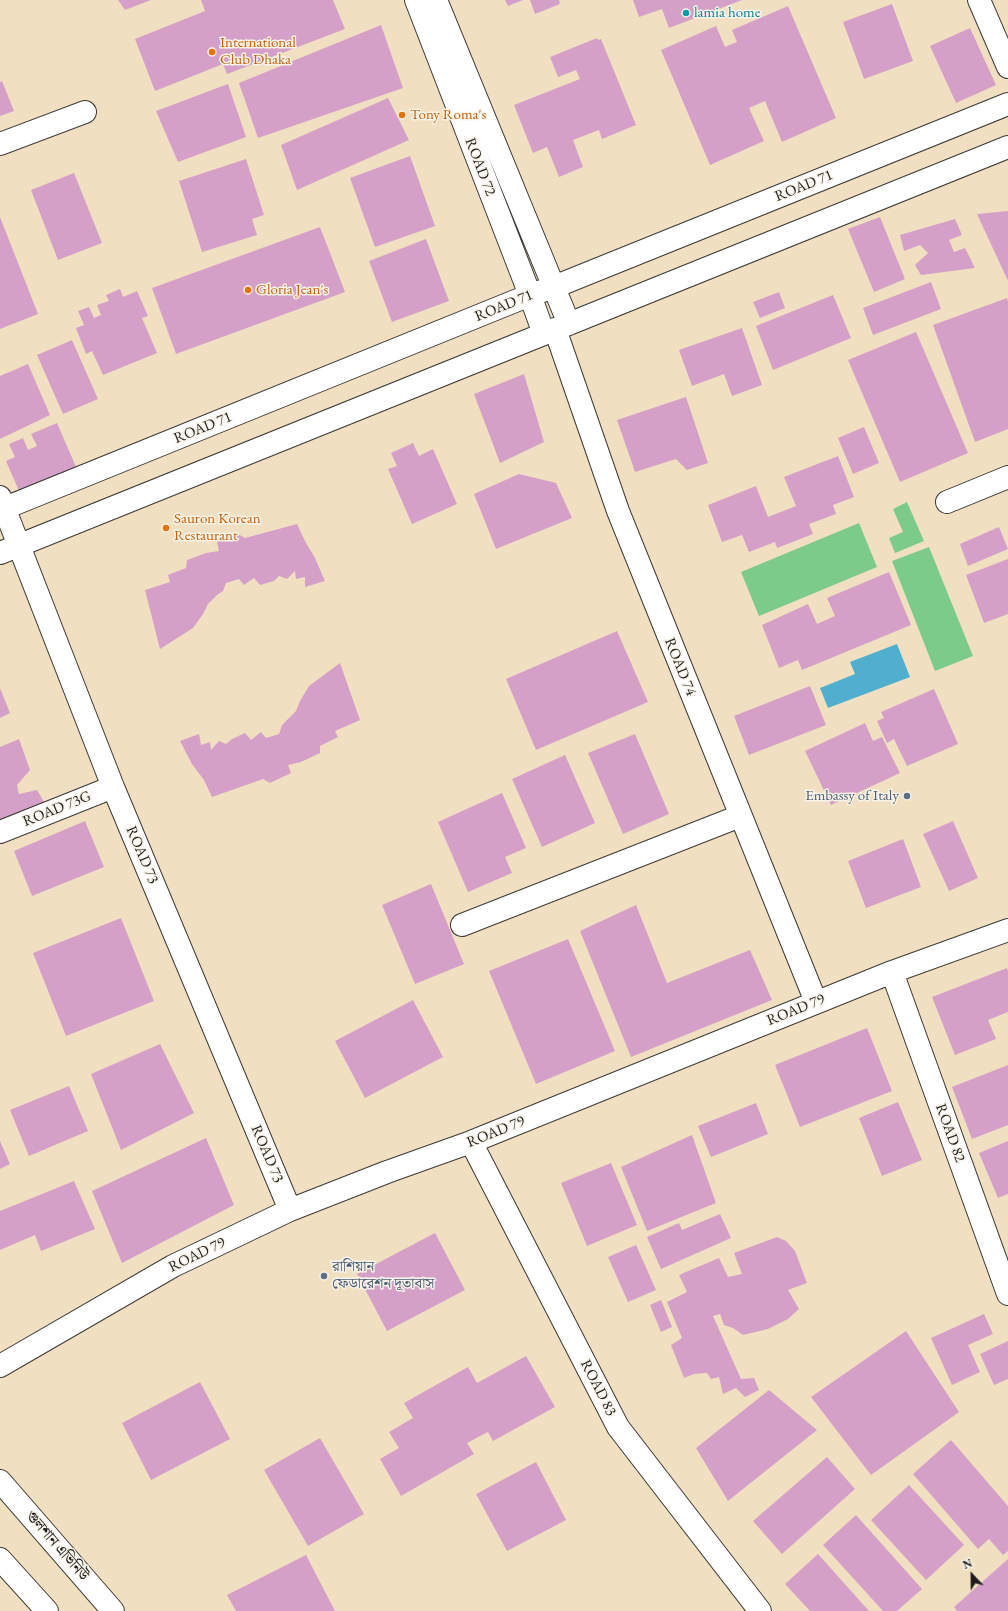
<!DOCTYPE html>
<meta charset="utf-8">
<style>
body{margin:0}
#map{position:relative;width:1008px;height:1611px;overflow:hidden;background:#f0e0c1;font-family:"EB Garamond",serif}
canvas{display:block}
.north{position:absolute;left:952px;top:1555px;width:40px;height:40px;-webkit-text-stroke:3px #f7f3e8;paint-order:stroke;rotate:338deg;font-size:11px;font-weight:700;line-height:16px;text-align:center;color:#1c1c1c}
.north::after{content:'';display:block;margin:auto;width:14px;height:18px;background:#1c1c1c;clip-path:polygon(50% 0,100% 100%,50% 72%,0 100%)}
</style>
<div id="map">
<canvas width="1008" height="1611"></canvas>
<div class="north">N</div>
</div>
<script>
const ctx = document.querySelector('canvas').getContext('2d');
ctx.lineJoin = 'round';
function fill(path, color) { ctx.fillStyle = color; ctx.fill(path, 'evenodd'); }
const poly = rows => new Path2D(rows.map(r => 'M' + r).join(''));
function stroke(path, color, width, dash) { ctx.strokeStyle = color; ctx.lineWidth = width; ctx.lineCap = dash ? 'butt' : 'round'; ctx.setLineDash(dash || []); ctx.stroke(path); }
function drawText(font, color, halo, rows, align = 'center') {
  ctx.font = font + ' "EB Garamond","Noto Serif Bengali",serif'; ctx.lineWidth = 3; ctx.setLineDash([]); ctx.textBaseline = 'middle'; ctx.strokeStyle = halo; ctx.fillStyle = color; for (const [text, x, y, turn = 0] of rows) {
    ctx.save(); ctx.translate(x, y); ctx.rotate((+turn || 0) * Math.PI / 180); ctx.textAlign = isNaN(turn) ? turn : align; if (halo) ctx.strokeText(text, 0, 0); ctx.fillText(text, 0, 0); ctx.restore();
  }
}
const green = poly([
 [907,502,924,541,895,553,889,538,903,532,893,509],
 [859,523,877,567,759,616,741,572],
 [929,547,973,656,935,671,892,561]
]);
const water = poly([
 [897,644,910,677,828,708,820,688,855,674,850,662]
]);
const building = poly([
 [118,0,151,0,125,10],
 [201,0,333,0,345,29,227,74,223,64,155,91,135,39,205,11],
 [505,0,523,0,508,6],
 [530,0,559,0,560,4,535,14],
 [633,0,742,0,669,28,662,9,639,17],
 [892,4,913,61,864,79,843,22],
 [788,6,836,118,782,142,765,101,749,108,764,141,710,165,661,50,716,26,725,47,737,42,732,30],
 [381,25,403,88,258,138,239,83],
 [970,28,996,85,956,103,930,46],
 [597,38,598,40,601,39,636,125,602,139,599,130,573,140,583,167,559,177,547,147,533,153,514,105,580,79,576,70,558,77,550,57],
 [2,81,14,111,0,116,0,82],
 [228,84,246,137,178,162,156,111],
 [388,98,409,140,297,190,281,145],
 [410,156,435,226,375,247,350,178],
 [246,159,264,215,252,219,257,235,202,252,179,181],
 [74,173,102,243,58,260,31,190],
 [1008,211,1008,281,977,214],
 [0,217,38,314,0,329],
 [880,217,905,279,874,292,848,229],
 [955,219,962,235,949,240,954,252,965,248,975,268,921,275,915,265,928,253,920,245,904,251,900,235],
 [320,227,345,292,176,354,152,288],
 [426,239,449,301,392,322,369,261],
 [931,282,941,309,873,335,863,308],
 [120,289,123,297,137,291,148,316,142,318,157,353,103,375,92,351,86,354,76,328,84,325,78,311,89,307,94,318,101,315,97,305,109,301,106,295],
 [779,292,785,308,760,318,753,302],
 [833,295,851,338,773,370,756,326],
 [1007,298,1008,301,1008,429,975,442,933,325],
 [742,328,762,385,732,396,724,374,692,386,679,350],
 [916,332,968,453,900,482,848,360],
 [72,340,98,399,63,414,37,355],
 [28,364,50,415,0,439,0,376],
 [524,374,544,442,500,463,474,394],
 [686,397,708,463,687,470,676,459,635,472,617,420],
 [57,423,77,469,20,493,6,461,15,457,9,444,23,438,28,450,37,446,31,434],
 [864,427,879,463,853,474,838,438],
 [413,443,419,456,433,449,457,504,412,524,388,469,397,466,391,453],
 [838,456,854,497,833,505,836,514,809,524,813,534,777,548,775,542,749,552,742,535,722,542,708,505,756,486,768,517,796,506,784,477],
 [519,474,556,483,572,518,496,549,474,494],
 [297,524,305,541,315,558,325,581,305,587,305,577,296,579,295,571,287,579,279,576,274,581,260,585,254,578,244,585,239,579,226,583,223,591,217,595,208,604,203,614,193,628,160,649,145,590,170,582,168,575,186,568,187,560,206,553,219,551,217,542,238,534,245,538],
 [999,527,1008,549,968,566,960,544],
 [1008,559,1008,614,984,623,966,575],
 [889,572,911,625,802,670,798,660,779,668,762,625,808,604,817,624,835,616,827,598],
 [617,631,648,702,536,750,506,679],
 [340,663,360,720,335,731,338,737,320,746,320,753,301,762,288,765,291,773,270,783,263,779,212,797,204,780,192,764,180,741,199,734,201,745,210,742,211,750,219,741,226,744,232,739,245,733,251,740,261,732,266,738,279,734,282,725,296,711,300,701,309,686],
 [810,686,826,725,749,755,734,716],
 [0,688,10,713,0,718],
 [934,689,958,744,907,766,894,739,887,743,877,721,884,718,881,712],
 [865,723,873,741,882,737,900,773,831,805,805,751],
 [635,734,669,814,623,834,588,753],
 [19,739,30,770,17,785,19,794,37,790,47,807,0,821,0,747],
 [565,755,595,823,542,847,512,779],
 [502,793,526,848,505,857,512,873,468,892,438,822],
 [85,821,104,867,32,896,14,851],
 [953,821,978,878,949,891,923,834],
 [903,839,921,887,866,908,848,861],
 [431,884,464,964,415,984,382,905],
 [636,905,667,983,750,950,772,1000,631,1057,580,931],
 [121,918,154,1001,66,1036,33,953],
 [568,939,615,1051,536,1084,489,971],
 [1007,968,1008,971,1008,1012,988,1020,996,1039,955,1055,932,997],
 [413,1000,443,1057,365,1098,335,1041],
 [867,1028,892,1091,800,1127,775,1065],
 [160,1044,194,1113,121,1150,91,1074],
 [1008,1065,1008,1125,972,1139,952,1087],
 [69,1086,88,1131,29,1156,10,1110],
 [898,1102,922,1160,882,1176,859,1118],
 [756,1103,768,1134,711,1157,698,1126],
 [692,1135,716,1203,647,1231,621,1167],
 [206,1138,234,1205,122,1263,92,1191],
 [0,1141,10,1164,0,1169],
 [1008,1141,1008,1194,998,1198,979,1153],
 [611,1163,637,1225,587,1246,561,1183],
 [74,1181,95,1229,41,1251,35,1235,0,1250,0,1211],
 [720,1214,731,1238,661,1269,647,1237,679,1223,682,1230],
 [435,1233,465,1290,387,1331,357,1274],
 [777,1237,786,1241,795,1251,807,1283,788,1290,799,1309,788,1319,768,1329,743,1335,733,1328,724,1325,720,1314,713,1316,741,1379,754,1378,759,1390,745,1397,736,1388,723,1394,719,1377,711,1379,707,1373,694,1374,684,1378,671,1345,682,1338,667,1302,687,1292,679,1275,719,1258,728,1277,742,1274,734,1253],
 [636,1245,656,1290,628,1302,608,1257],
 [661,1300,672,1327,661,1332,650,1305],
 [984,1314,993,1334,968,1345,980,1372,952,1385,931,1338],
 [906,1331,959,1412,871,1475,811,1397],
 [1008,1341,1008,1379,994,1385,980,1354],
 [526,1356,555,1407,493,1441,488,1432,467,1443,474,1454,401,1496,380,1459,399,1448,389,1432,413,1418,404,1403,468,1367,477,1383],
 [200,1382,230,1439,151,1480,122,1423],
 [769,1390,817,1430,728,1501,696,1448],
 [320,1438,364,1514,308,1546,264,1470],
 [951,1440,1008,1506,1008,1551,1003,1555,989,1539,978,1549,913,1474],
 [827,1457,855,1489,782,1554,753,1521],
 [536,1462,566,1520,507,1551,476,1494],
 [909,1485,964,1545,926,1580,871,1520],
 [856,1515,922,1589,897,1611,883,1611,823,1545],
 [818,1554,869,1611,810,1611,785,1584],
 [306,1555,335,1611,236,1611,227,1595],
 [1008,1559,1008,1611,957,1611,954,1607]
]);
const minor = poly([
 [416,0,530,295,544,334],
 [436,0,569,324],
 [979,0,1008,67],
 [0,144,85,112],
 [555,329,618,511,816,1002],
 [0,497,113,787,290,1210],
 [947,502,1008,477],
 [0,510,530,295,554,287,1008,104],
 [0,553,1008,147],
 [0,832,113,787],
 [462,925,740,816],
 [892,972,1008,1294],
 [471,1142,618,1427,760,1611],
 [0,1366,173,1266,290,1210,387,1172,471,1142,892,972,1008,930],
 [0,1481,113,1611],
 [0,1559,47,1611]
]);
const markers = [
 [686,13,4,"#0f9aa8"],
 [212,52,4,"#e8710a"],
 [402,115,4,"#e8710a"],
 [248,290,4,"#e8710a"],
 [166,528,4,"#e8710a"],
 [907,796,4,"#5c6f8a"],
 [324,1276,4,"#5c6f8a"]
];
const cultureNames = [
 ["lamia home",694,13]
];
const foodNames = [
 ["International",220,43],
 ["Club Dhaka",220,60],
 ["Tony Roma's",410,115],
 ["Gloria Jean's",256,290],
 ["Sauron Korean",174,519],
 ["Restaurant",174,536]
];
const streetNames = [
 ["ROAD 72",480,167,69],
 ["ROAD 71",804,186,-22],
 ["ROAD 71",504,306,-22],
 ["ROAD 71",203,428,-22],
 ["ROAD 74",680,667,68],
 ["ROAD 73G",57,809,-22],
 ["ROAD 73",142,855,67],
 ["ROAD 79",796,1010,-22],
 ["ROAD 79",496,1132,-22],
 ["ROAD 82",950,1133,70],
 ["ROAD 73",267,1154,67],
 ["ROAD 79",197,1255,-26],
 ["ROAD 83",598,1388,63],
 ["গুলশান এভিনিউ",57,1546,49]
];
const serviceNames = [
 ["Embassy of Italy",899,796],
 ["রাশিয়ান",332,1267,"left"],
 ["ফেডারেশন দূতাবাস",332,1284,"left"]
];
fill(green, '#7ccb8b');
fill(water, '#50afcf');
fill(building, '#d5a0c8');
stroke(minor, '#3c3935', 24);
stroke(minor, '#fff', 22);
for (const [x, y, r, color] of markers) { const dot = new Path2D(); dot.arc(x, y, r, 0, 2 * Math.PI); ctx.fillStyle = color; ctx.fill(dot); stroke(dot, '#f7f3e8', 1.5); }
drawText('15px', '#0d838f', '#f7f3e8', cultureNames, 'left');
drawText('15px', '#c56008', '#f7f3e8', foodNames, 'left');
drawText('15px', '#1c1c1c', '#f7f3e8', streetNames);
drawText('15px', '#4e5e75', '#f7f3e8', serviceNames, 'right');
</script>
